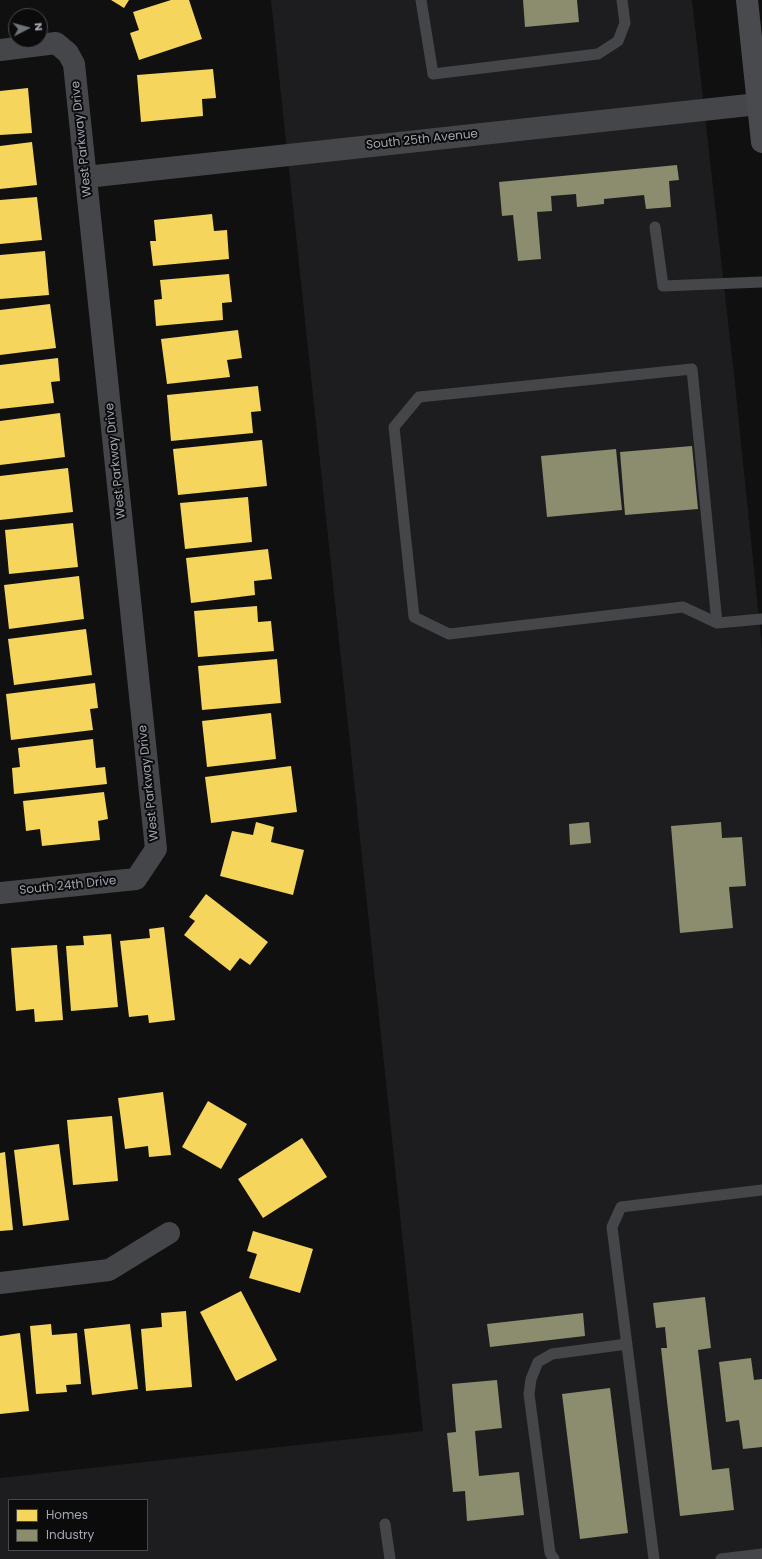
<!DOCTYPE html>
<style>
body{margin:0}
#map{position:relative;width:762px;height:1559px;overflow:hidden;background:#101011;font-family:Poppins,sans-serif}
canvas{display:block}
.legend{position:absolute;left:8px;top:1499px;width:140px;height:52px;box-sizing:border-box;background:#0b0b0c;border:1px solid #47494e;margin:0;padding:5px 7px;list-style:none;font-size:12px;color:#a2a6b1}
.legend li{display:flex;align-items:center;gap:8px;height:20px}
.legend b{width:20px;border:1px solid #47494e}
.north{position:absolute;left:8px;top:8px;width:40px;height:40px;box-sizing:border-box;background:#0b0b0c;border:1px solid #47494e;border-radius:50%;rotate:84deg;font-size:11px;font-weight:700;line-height:16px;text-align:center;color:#a2a6b1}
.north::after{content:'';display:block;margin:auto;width:14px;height:18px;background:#6f7279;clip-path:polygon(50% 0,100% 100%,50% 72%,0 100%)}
</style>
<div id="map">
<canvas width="762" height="1559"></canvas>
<ul class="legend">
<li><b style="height:11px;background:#f6d55c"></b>Homes</li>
<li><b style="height:11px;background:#8c8c6e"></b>Industry</li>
</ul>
<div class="north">N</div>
</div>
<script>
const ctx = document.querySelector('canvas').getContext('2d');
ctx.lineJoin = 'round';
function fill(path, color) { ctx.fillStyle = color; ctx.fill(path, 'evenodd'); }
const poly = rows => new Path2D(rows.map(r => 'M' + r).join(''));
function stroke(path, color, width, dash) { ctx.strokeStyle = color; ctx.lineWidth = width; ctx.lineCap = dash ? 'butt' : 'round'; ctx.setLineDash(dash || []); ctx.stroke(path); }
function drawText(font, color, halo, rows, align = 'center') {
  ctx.font = font + ' Poppins,sans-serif'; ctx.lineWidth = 4; ctx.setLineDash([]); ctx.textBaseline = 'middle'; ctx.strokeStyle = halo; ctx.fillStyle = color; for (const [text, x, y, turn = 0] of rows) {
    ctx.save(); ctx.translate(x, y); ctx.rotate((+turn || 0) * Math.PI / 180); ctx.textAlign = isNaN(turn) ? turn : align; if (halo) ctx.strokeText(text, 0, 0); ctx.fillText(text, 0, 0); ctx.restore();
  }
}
const built = poly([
 [271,0,692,0,735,384,762,648,762,1559,0,1559,0,1478,423,1431],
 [9,1500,147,1500,147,1550,9,1550]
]);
const homes = poly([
 [111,0,129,0,124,8],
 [171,0,189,0,202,39,139,60,130,33,139,30,133,12],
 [213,69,216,98,202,99,203,116,141,122,137,75],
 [28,88,32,133,0,135,0,91],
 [32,142,37,185,0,189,0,146],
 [37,197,42,240,0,244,0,200],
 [212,214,214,231,227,230,229,259,153,266,150,241,156,241,154,220],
 [45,251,49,295,0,299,0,255],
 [229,274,232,302,222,303,223,320,156,326,154,300,162,299,160,280],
 [50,304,56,348,0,355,0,310],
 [238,330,242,358,227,360,230,377,167,384,161,339],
 [58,358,60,381,51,382,54,403,0,409,0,365],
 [258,386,261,411,251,412,253,433,171,441,167,395],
 [60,413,65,457,0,465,0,421],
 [262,440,267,486,178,495,173,449],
 [68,468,73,512,0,520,0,476],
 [248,497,252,542,185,549,180,503],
 [73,523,78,567,9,574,5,530],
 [268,549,272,579,254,581,255,595,191,603,186,558],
 [79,576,84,619,9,629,4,585],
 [257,606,258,622,271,621,274,651,198,657,194,611],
 [86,629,92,675,14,685,8,639],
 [277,659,281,703,202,710,198,666],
 [95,683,98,708,90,709,93,730,11,740,6,694],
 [271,713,276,759,207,767,202,721],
 [93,739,96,768,105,767,107,784,14,794,12,768,20,767,18,748],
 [291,766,297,812,211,823,205,777],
 [104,792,108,819,98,821,100,840,42,846,40,829,26,831,23,801],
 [256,822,274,827,271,842,304,850,293,895,220,876,232,831,253,835],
 [206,894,268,942,250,965,240,958,230,971,184,935,195,921,189,917],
 [164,927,175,1020,149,1023,148,1015,129,1017,120,941,150,938,149,929],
 [111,934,118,1007,71,1011,66,946,84,945,83,936],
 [57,945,63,1020,35,1022,34,1009,16,1011,11,948],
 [163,1092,171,1155,149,1157,148,1146,125,1149,118,1098],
 [208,1101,247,1124,221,1169,182,1147],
 [112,1116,118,1181,73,1185,67,1120],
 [302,1138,327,1177,263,1218,238,1179],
 [59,1144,69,1220,23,1226,14,1150],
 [5,1152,13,1230,0,1231,0,1153],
 [253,1231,313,1249,300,1293,249,1278,257,1254,247,1251],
 [241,1291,277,1360,236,1381,200,1312],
 [186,1311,192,1387,146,1391,141,1329,162,1327,161,1313],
 [51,1324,52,1335,77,1333,81,1384,66,1385,67,1392,36,1394,30,1326],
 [130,1324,138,1389,92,1395,84,1329],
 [20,1333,29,1411,0,1414,0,1336]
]);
const industry = poly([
 [523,0,577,0,579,22,525,27],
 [677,165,679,180,669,181,671,207,646,209,644,195,604,199,604,204,577,207,576,194,551,196,552,211,537,212,541,259,518,261,513,215,502,216,499,182],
 [692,446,698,509,625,515,620,452],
 [616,449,622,510,547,517,541,456],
 [589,822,591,843,570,845,569,824],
 [721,822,722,838,742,837,746,886,729,887,733,928,680,933,671,826],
 [705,1297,711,1348,698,1350,712,1470,729,1468,734,1510,680,1516,661,1348,667,1348,665,1327,656,1328,653,1303],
 [583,1313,585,1336,490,1347,487,1324],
 [751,1358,754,1380,762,1379,762,1447,743,1449,739,1420,726,1422,719,1362],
 [497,1380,502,1428,475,1431,479,1476,519,1472,524,1515,467,1521,465,1491,453,1492,447,1433,456,1432,452,1384],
 [610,1388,628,1533,580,1539,562,1394]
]);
const lane = poly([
 [421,0,433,74,598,54,618,41,625,23,622,0],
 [655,227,663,286,762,282],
 [717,623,692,369,419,397,394,427,414,617,449,634,683,607,717,623,762,619],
 [385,1524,390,1559],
 [554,1559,550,1553,529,1394,531,1379,538,1362,552,1354,627,1344],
 [654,1559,612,1227,621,1207,762,1190],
 [721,1559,762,1554]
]);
const street = poly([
 [0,50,56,43,68,53,74,64,156,849,136,879,0,893],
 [86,177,758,104],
 [0,1283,109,1270,169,1233]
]);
const secondary = poly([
 [747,0,762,142]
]);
const streetNames = [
 ["West Parkway Drive",82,139,-96],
 ["South 25th Avenue",422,140,-6],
 ["West Parkway Drive",116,461,-96],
 ["West Parkway Drive",149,783,-96],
 ["South 24th Drive",68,886,-6]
];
fill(built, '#1d1d1f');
fill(homes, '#f6d55c');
fill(industry, '#8c8c6e');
stroke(lane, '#454649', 11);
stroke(street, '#454649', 22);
stroke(secondary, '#494a4d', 22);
drawText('12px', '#a2a6b1', '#0b0b0c', streetNames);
</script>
